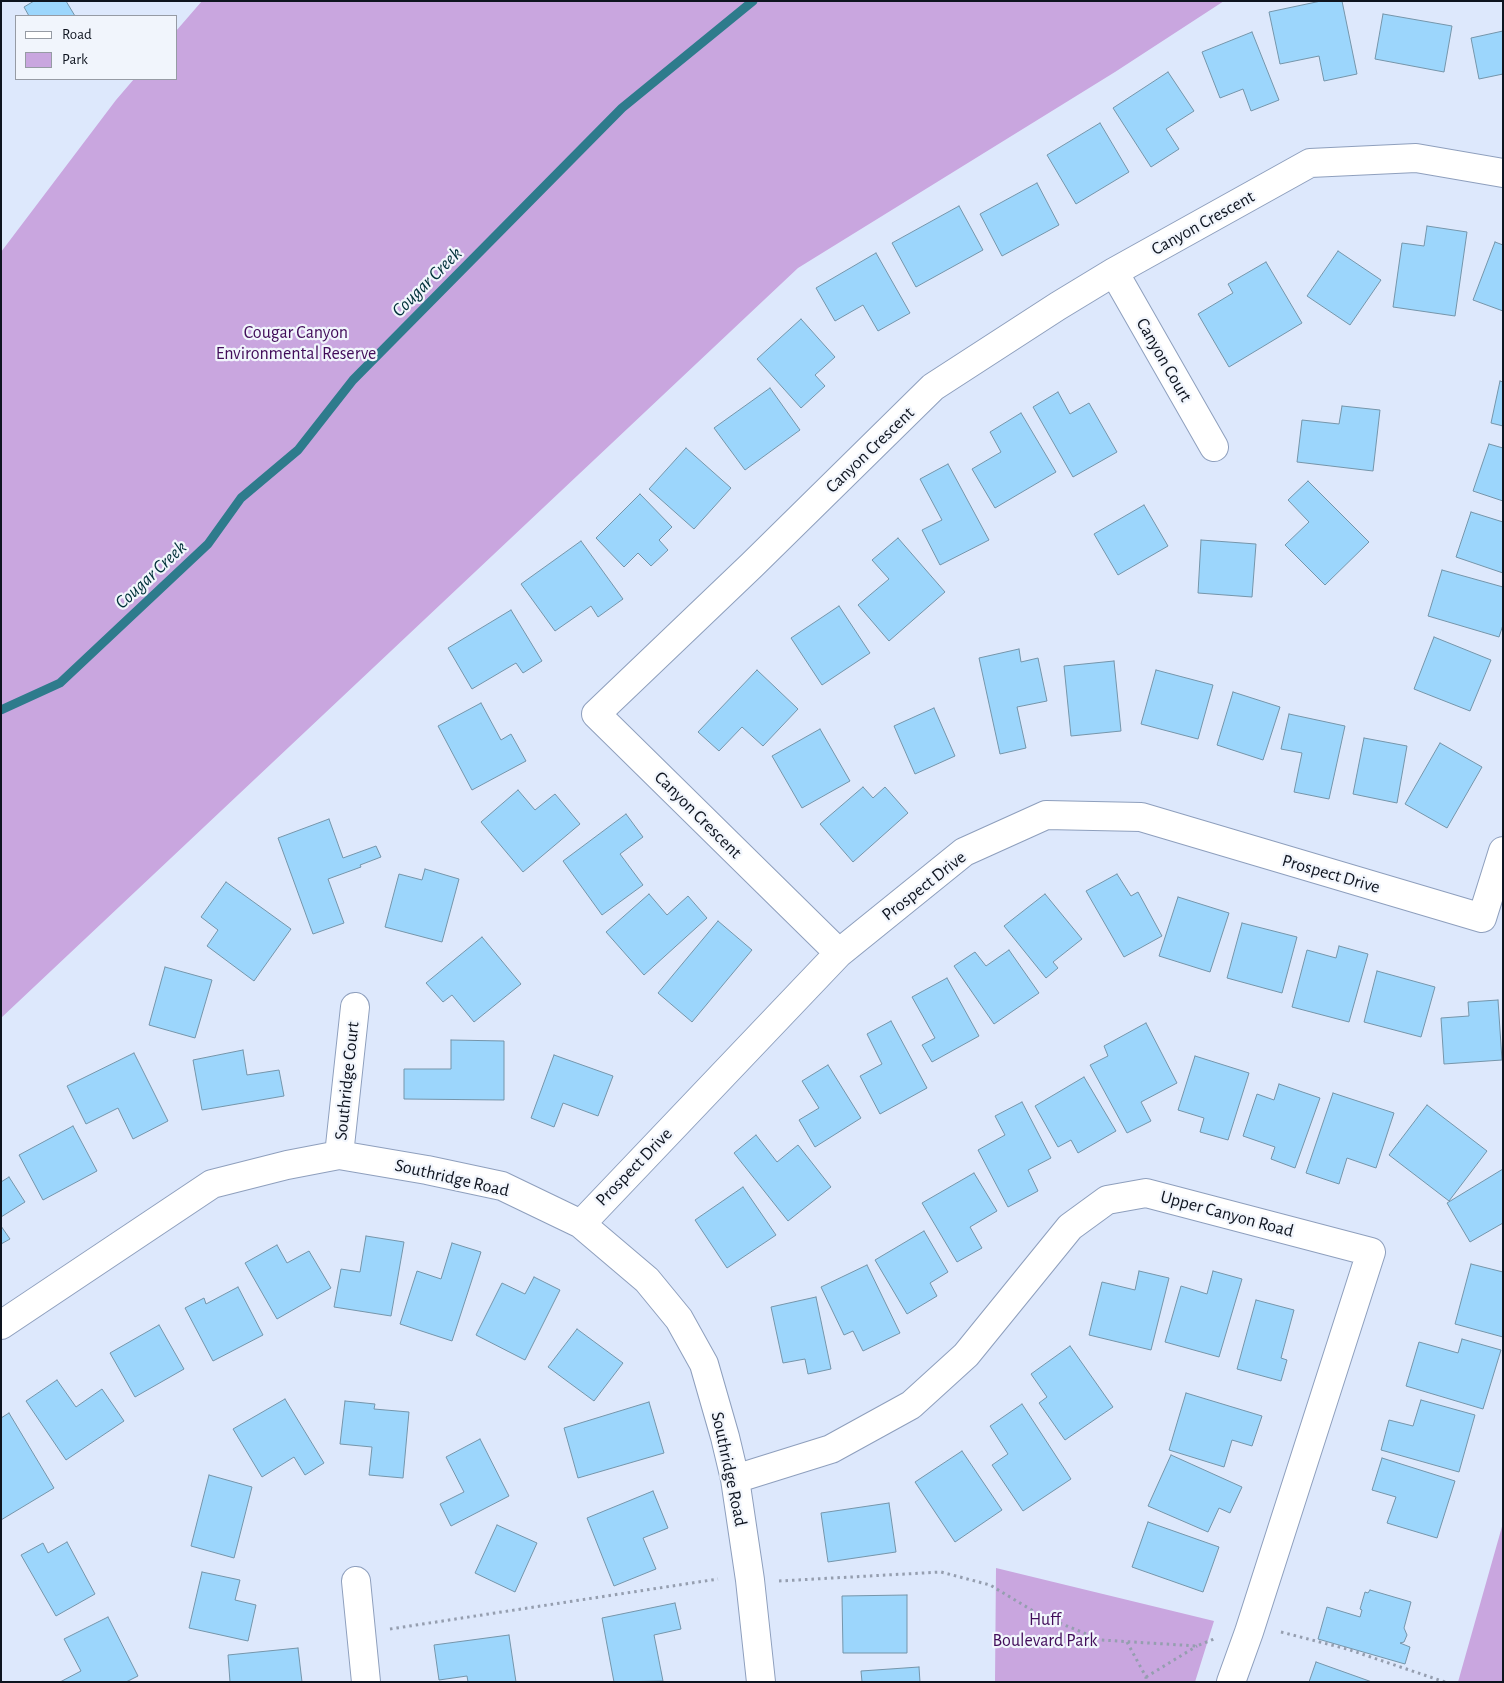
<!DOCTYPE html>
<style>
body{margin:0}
#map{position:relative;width:1504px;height:1683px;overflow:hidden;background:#dde8fc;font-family:"Alegreya Sans",sans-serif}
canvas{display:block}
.frame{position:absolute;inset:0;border:2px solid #0e141f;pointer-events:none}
.legend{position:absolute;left:15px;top:15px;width:162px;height:65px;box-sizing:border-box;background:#f1f5fc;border:1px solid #969ba4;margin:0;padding:6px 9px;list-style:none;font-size:15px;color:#0e141f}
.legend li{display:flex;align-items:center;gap:10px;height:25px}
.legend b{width:25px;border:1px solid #969ba4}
</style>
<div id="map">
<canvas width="1504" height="1683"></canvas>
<div class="frame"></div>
<ul class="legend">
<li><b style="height:6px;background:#fff"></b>Road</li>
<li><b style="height:14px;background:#c9a6df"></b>Park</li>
</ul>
</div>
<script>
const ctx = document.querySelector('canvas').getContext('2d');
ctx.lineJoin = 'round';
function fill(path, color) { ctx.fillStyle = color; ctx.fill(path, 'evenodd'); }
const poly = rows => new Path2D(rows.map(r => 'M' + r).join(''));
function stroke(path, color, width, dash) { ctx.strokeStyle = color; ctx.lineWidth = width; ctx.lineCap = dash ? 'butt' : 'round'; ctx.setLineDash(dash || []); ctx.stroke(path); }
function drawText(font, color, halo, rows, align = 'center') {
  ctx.font = font + ' "Alegreya Sans",sans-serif'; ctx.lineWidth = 4.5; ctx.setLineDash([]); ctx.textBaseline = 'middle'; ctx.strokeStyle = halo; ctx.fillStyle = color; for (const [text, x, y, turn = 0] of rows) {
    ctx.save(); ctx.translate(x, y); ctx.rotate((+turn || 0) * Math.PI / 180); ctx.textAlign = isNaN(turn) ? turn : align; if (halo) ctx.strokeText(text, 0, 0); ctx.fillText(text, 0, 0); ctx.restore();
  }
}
const green = poly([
 [202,1,1224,1,1115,72,798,268,1,1018,1,252,116,100,134,79,176,79,176,31],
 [1503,1523,1503,1682,1458,1682],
 [996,1568,1214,1621,1195,1682,995,1682]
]);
const stream = poly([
 [1,710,60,683,208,544,241,498,298,450,353,380,622,108,753,1]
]);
const building = poly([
 [34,1,66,1,75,16,29,16,24,7,34,1],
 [1321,1,1342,1,1357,74,1324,81,1319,56,1280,64,1269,12,1321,1],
 [1383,14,1452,26,1444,72,1375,59,1383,14],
 [1503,31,1503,74,1479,79,1471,38,1503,31],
 [1252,32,1279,100,1251,111,1243,89,1220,98,1202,52,1252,32],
 [1168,72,1194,111,1166,129,1179,149,1151,167,1113,108,1168,72],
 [1100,123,1129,172,1076,204,1047,155,1100,123],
 [1037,183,1059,225,1002,256,980,214,1037,183],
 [959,206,983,250,916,287,892,243,959,206],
 [1427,226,1467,232,1455,316,1393,307,1402,243,1424,246,1427,226],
 [1495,242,1503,245,1503,311,1473,300,1495,242],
 [1338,251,1381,280,1350,325,1307,296,1338,251],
 [876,253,910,313,878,331,863,305,835,321,816,288,876,253],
 [1266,262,1302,323,1229,367,1198,314,1233,293,1228,284,1266,262],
 [801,319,835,357,815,375,825,386,801,408,757,359,801,319],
 [1500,381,1503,382,1503,426,1491,423,1500,381],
 [770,388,800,430,745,470,714,428,770,388],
 [1058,392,1070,414,1089,403,1117,452,1073,477,1033,407,1058,392],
 [1342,406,1380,410,1373,471,1297,462,1302,420,1339,424,1342,406],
 [1021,413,1056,472,995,508,972,469,1001,452,990,432,1021,413],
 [1489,444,1503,448,1503,501,1473,491,1489,444],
 [686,448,731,488,694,529,649,489,686,448],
 [948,464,989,540,940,565,922,530,942,520,920,479,948,464],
 [1308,481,1369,542,1325,585,1285,545,1309,522,1288,500,1308,481],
 [640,494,672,527,659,540,668,550,651,566,638,553,624,567,596,538,640,494],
 [1144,505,1168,546,1118,575,1094,534,1144,505],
 [1471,512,1503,522,1503,573,1456,557,1471,512],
 [898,538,945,592,889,641,858,605,889,579,872,560,898,538],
 [1201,540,1256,544,1252,597,1198,593,1201,540],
 [581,541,623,599,598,617,591,606,555,631,521,584,581,541],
 [1442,570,1503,587,1503,625,1499,637,1428,616,1442,570],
 [839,606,870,653,822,685,791,638,839,606],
 [511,610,542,661,523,673,516,663,472,689,448,648,511,610],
 [1434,637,1491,660,1470,711,1414,689,1434,637],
 [1019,649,1021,662,1038,658,1047,701,1017,707,1026,748,1000,754,979,658,1019,649],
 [1114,661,1121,731,1071,736,1064,666,1114,661],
 [757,670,798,709,763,746,742,727,719,751,698,732,757,670],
 [1156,670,1213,685,1198,739,1141,724,1156,670],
 [1233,692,1280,707,1263,760,1217,745,1233,692],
 [481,703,501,740,511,734,526,761,472,790,438,726,481,703],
 [934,708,955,756,915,774,894,726,934,708],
 [1289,714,1345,726,1329,799,1294,792,1302,753,1281,749,1289,714],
 [820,729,850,781,802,808,772,756,820,729],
 [1364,738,1407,746,1397,803,1353,794,1364,738],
 [1440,743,1482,767,1447,828,1405,804,1440,743],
 [863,787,873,798,885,787,908,813,853,862,820,824,863,787],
 [518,790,535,810,555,794,580,824,523,872,481,822,518,790],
 [626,814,643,837,620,854,643,885,602,915,563,861,626,814],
 [329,819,343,858,376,846,381,857,360,865,361,867,328,879,344,923,313,934,278,838,329,819],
 [425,869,459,879,442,942,385,927,399,874,422,880,425,869],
 [1117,874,1131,896,1138,892,1162,936,1124,957,1086,891,1117,874],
 [226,882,291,929,254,981,207,946,218,930,201,917,226,882],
 [649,894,667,915,688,896,707,918,644,975,606,932,649,894],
 [1045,894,1082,939,1053,962,1058,968,1046,978,1004,926,1045,894],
 [1178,897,1229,913,1210,972,1159,956,1178,897],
 [718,921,752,950,692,1022,658,993,718,921],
 [1242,923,1297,937,1282,993,1227,978,1242,923],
 [482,937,521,984,474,1022,452,995,443,1002,426,983,482,937],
 [1339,946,1368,954,1349,1022,1292,1007,1307,950,1336,958,1339,946],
 [1009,950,1039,993,994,1024,954,966,975,952,986,966,1009,950],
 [165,967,212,980,195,1038,149,1025,165,967],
 [1377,971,1435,987,1421,1037,1364,1022,1377,971],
 [947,978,979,1036,932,1062,922,1045,935,1038,912,997,947,978],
 [1498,1000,1502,1060,1444,1064,1441,1018,1469,1016,1468,1002,1498,1000],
 [891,1021,927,1088,880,1114,860,1076,882,1064,867,1034,891,1021],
 [1146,1023,1177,1083,1141,1102,1151,1121,1127,1133,1090,1065,1108,1056,1104,1046,1146,1023],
 [451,1040,504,1041,504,1100,404,1099,404,1069,451,1069,451,1040],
 [243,1050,247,1075,279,1070,284,1096,202,1110,193,1060,243,1050],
 [134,1053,168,1121,133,1139,118,1108,86,1124,67,1086,134,1053],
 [554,1055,613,1076,598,1116,563,1103,554,1127,531,1118,554,1055],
 [1195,1056,1249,1073,1228,1140,1200,1132,1204,1118,1178,1110,1195,1056],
 [828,1065,861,1118,815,1147,799,1120,819,1108,802,1081,828,1065],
 [1084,1077,1116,1131,1078,1153,1071,1140,1058,1147,1035,1106,1084,1077],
 [1279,1084,1320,1098,1295,1168,1271,1159,1275,1147,1243,1136,1257,1094,1274,1100,1279,1084],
 [1333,1093,1394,1113,1376,1168,1347,1158,1339,1184,1306,1173,1333,1093],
 [1022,1102,1051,1158,1028,1170,1038,1191,1008,1207,978,1150,1005,1135,995,1116,1022,1102],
 [1427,1105,1487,1151,1449,1201,1389,1155,1427,1105],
 [73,1126,97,1171,43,1200,19,1155,73,1126],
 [756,1135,777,1162,798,1145,831,1187,788,1221,734,1153,756,1135],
 [1503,1169,1503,1223,1470,1242,1447,1203,1503,1169],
 [974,1173,997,1211,970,1227,982,1248,957,1262,922,1203,974,1173],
 [9,1177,25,1202,1,1217,1,1182,9,1177],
 [743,1187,776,1235,727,1268,695,1220,743,1187],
 [1,1226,10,1239,1,1244,1,1226],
 [924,1231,948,1272,930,1283,937,1296,907,1314,875,1260,924,1231],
 [366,1236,404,1242,391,1316,334,1307,341,1269,360,1272,366,1236],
 [452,1243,481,1252,452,1341,400,1324,417,1271,441,1279,452,1243],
 [277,1245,287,1263,309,1251,331,1288,277,1319,245,1263,277,1245],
 [1471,1264,1503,1272,1503,1337,1455,1324,1471,1264],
 [867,1265,900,1333,863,1351,853,1331,844,1335,821,1287,867,1265],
 [1139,1271,1169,1278,1151,1350,1089,1335,1102,1282,1135,1290,1139,1271],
 [1213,1271,1242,1279,1219,1357,1165,1342,1181,1286,1207,1294,1213,1271],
 [534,1277,560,1290,525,1360,476,1335,502,1283,525,1294,534,1277],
 [238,1287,263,1335,213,1361,185,1308,204,1298,206,1304,238,1287],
 [816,1297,831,1369,808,1374,805,1359,783,1363,771,1307,816,1297],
 [1256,1300,1294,1310,1281,1358,1287,1360,1281,1381,1237,1369,1256,1300],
 [159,1325,184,1369,135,1397,110,1353,159,1325],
 [577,1329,623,1363,594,1401,548,1367,577,1329],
 [1462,1339,1501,1350,1483,1409,1406,1386,1419,1342,1458,1353,1462,1339],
 [1070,1346,1113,1407,1065,1440,1039,1403,1047,1397,1031,1374,1070,1346],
 [57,1380,76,1407,102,1389,124,1421,66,1460,26,1401,57,1380],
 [1186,1393,1262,1416,1252,1446,1232,1440,1224,1467,1169,1450,1186,1393],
 [285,1399,324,1463,305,1475,294,1457,262,1477,233,1429,285,1399],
 [1421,1400,1475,1415,1459,1472,1381,1450,1389,1420,1413,1426,1421,1400],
 [345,1401,375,1404,374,1409,409,1412,403,1478,369,1475,372,1447,340,1444,345,1401],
 [649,1402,664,1453,578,1478,564,1428,649,1402],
 [1022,1404,1071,1479,1023,1511,992,1465,1008,1454,990,1426,1022,1404],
 [9,1413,54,1488,1,1520,1,1418,9,1413],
 [480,1439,509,1496,451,1526,440,1504,464,1492,446,1457,480,1439],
 [962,1451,1002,1510,955,1542,915,1482,962,1451],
 [1171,1455,1242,1487,1230,1513,1219,1508,1208,1532,1148,1506,1171,1455],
 [1382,1458,1455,1481,1437,1538,1387,1523,1396,1497,1372,1490,1382,1458],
 [209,1475,252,1487,234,1558,191,1546,209,1475],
 [653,1491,668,1528,643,1538,656,1569,614,1586,587,1518,653,1491],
 [889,1503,896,1552,828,1562,821,1513,889,1503],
 [1148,1522,1219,1547,1203,1592,1132,1567,1148,1522],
 [497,1525,537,1543,515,1592,475,1573,497,1525],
 [67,1542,95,1594,56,1616,21,1555,43,1543,48,1553,67,1542],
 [202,1572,240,1580,235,1600,256,1605,248,1641,189,1628,202,1572],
 [1370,1590,1411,1602,1404,1628,1407,1635,1404,1642,1400,1643,1410,1647,1405,1664,1318,1639,1327,1607,1360,1617,1362,1610,1360,1609,1365,1592,1368,1593,1370,1590],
 [907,1595,907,1653,843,1653,842,1596,907,1595],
 [675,1603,681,1629,654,1635,663,1681,614,1682,602,1618,675,1603],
 [108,1617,138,1676,126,1682,60,1682,81,1671,64,1639,108,1617],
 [509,1635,516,1682,468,1682,467,1676,439,1680,434,1645,509,1635],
 [298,1648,302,1682,230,1682,228,1655,298,1648],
 [1316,1662,1372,1682,1309,1682,1316,1662],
 [919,1667,920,1682,862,1682,861,1671,919,1667]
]);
const path = poly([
 [779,1581,941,1572,990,1585,1040,1615,1101,1640,1197,1646,1214,1639],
 [390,1629,718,1579],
 [1281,1632,1347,1649,1445,1682],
 [1127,1642,1146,1677,1146,1682],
 [1146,1677,1197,1646]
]);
const minor = poly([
 [1114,272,1214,447],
 [839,953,596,714,752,565,933,387,1058,306,1114,272,1310,163,1416,158,1503,173],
 [339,1155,355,1007],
 [581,1224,839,953,964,852,1046,815,1141,817,1482,918,1503,851],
 [1,1325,212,1184,287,1165,339,1155,427,1170,502,1186,581,1224,647,1280,679,1319,704,1364,725,1437,735,1479,750,1580,761,1682],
 [735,1479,831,1449,911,1405,966,1355,1070,1227,1107,1200,1146,1193,1371,1252,1249,1632,1231,1682],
 [356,1581,366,1682]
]);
const streetNames = [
 ["Canyon Crescent",1203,223,-29],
 ["Canyon Court",1164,360,60],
 ["Canyon Crescent",870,450,-44],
 ["Canyon Crescent",698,815,45],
 ["Prospect Drive",1331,874,16],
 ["Prospect Drive",924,886,-38],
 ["Southridge Court",347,1081,-84],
 ["Prospect Drive",634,1167,-46],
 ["Southridge Road",452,1178,13],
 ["Upper Canyon Road",1227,1214,15],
 ["Southridge Road",729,1469,78]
];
const parkNames = [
 ["Cougar Canyon",296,333],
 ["Environmental Reserve",296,354],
 ["Huff",1045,1620],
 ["Boulevard Park",1045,1641]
];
const waterNames = [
 ["Cougar Creek",427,282,-45],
 ["Cougar Creek",151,575,-43]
];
fill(green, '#c9a6df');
stroke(stream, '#2e7b8c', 9);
fill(building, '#9cd6fc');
stroke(building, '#7595aa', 1);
stroke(minor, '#8e9fbd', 30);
stroke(path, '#959eaf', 3, [2.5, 4]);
stroke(minor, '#fff', 28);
drawText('18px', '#0e141f', '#f1f5fc', streetNames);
drawText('18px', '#410c59', '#f1f5fc', parkNames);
drawText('italic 19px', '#003139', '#f1f5fc', waterNames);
</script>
